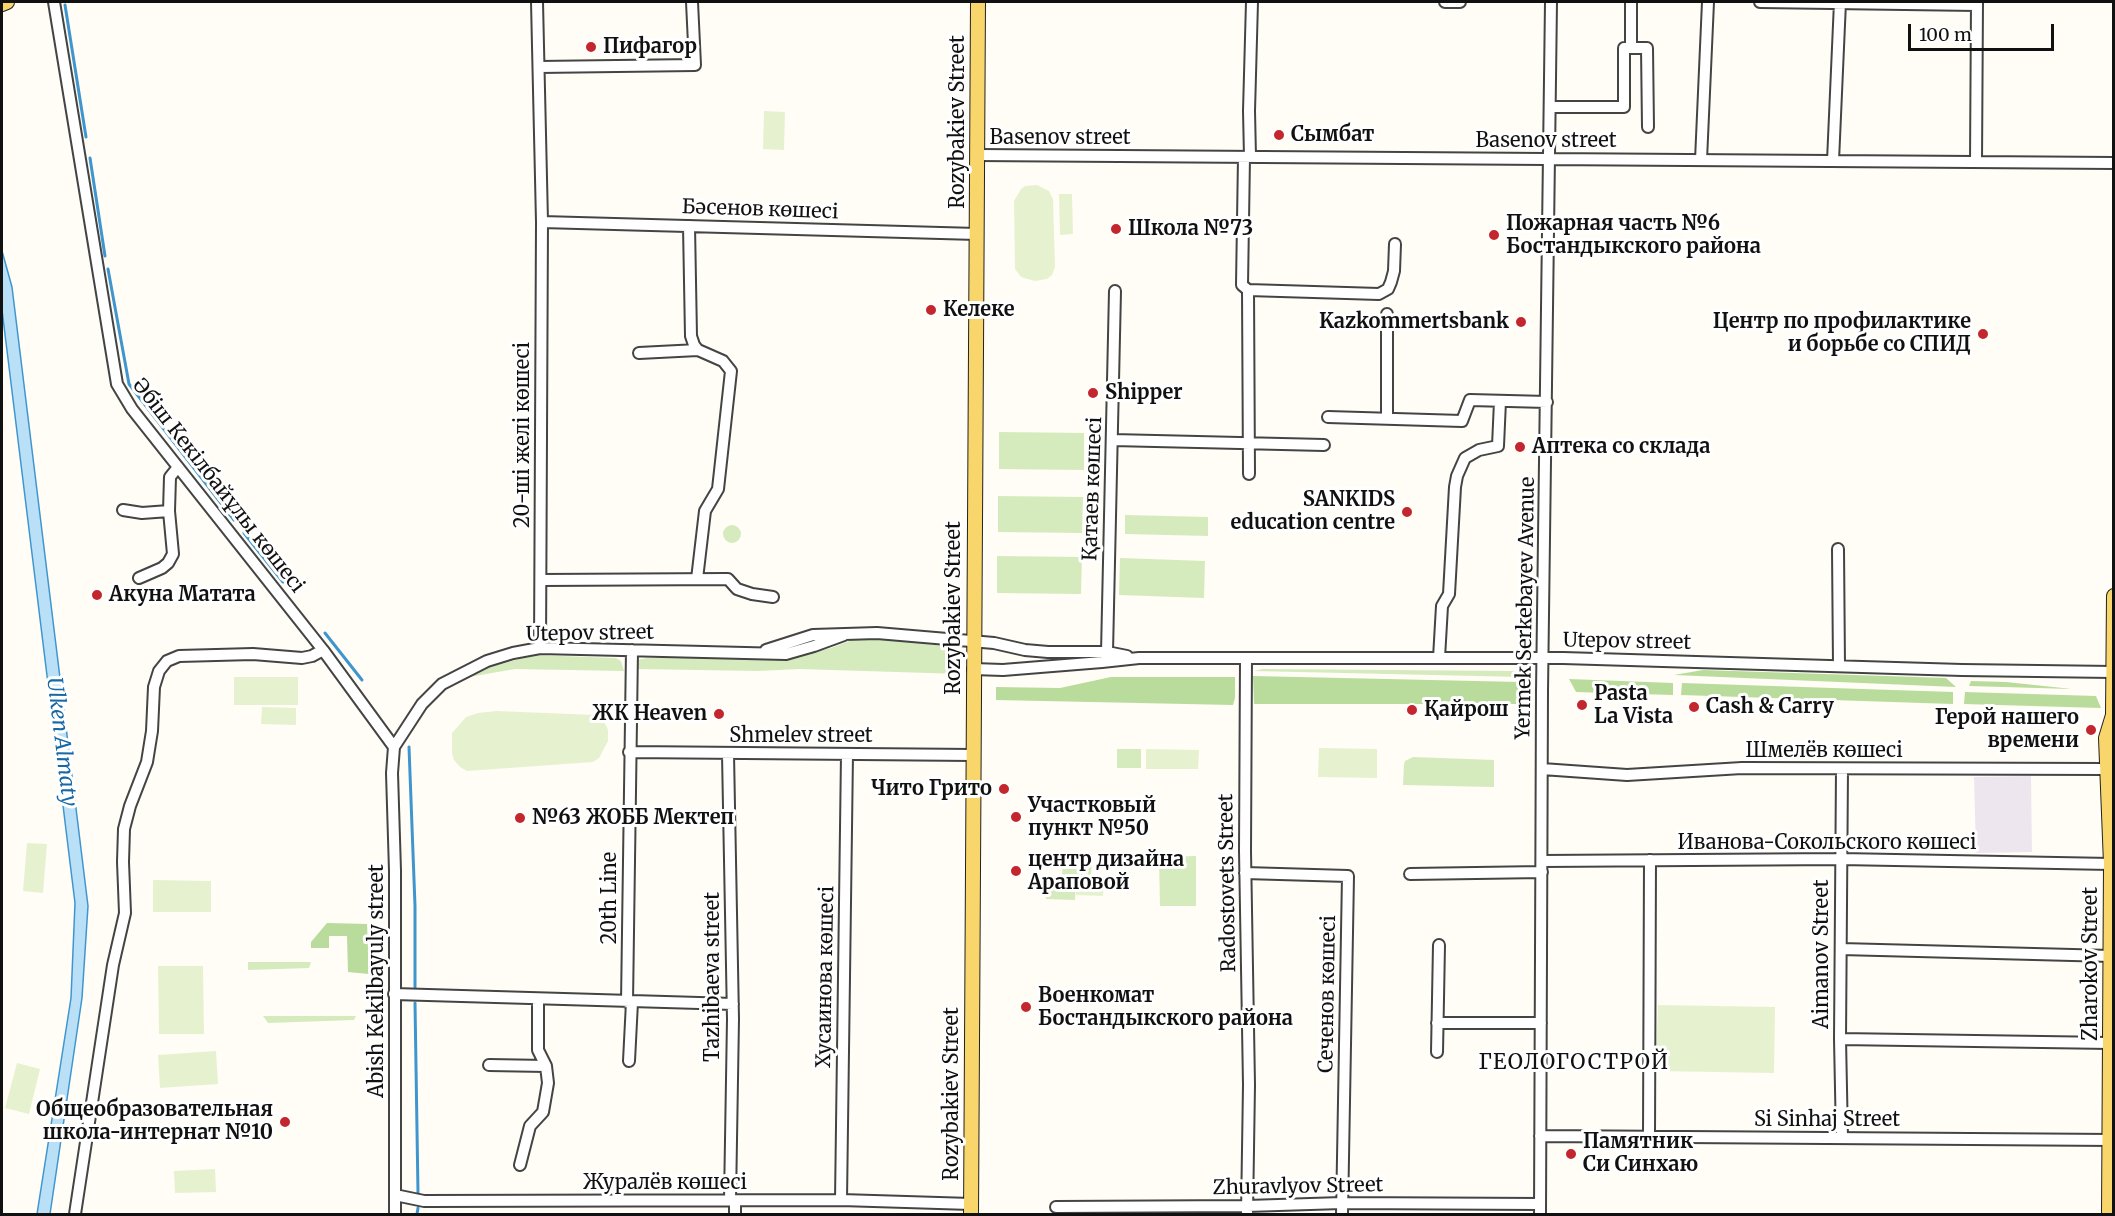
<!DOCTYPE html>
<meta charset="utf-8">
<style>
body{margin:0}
#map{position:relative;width:2115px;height:1216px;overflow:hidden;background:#fffdf5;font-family:Merriweather,serif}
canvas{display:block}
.frame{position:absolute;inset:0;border:3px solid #111;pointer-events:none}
.scale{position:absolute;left:1908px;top:24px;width:146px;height:27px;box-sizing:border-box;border:3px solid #111;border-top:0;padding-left:8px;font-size:18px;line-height:21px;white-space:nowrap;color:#111;-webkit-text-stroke:4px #fff;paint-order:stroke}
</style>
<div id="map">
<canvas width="2115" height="1216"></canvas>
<div class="frame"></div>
<div class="scale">100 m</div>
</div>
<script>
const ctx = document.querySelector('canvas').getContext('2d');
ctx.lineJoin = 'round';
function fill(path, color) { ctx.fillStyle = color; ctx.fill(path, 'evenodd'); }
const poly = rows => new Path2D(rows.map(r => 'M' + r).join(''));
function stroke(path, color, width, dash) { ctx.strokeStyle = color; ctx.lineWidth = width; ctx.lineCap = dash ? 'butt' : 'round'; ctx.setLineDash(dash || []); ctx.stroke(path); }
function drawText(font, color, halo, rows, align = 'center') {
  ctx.font = font + ' Merriweather,serif'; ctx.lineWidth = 6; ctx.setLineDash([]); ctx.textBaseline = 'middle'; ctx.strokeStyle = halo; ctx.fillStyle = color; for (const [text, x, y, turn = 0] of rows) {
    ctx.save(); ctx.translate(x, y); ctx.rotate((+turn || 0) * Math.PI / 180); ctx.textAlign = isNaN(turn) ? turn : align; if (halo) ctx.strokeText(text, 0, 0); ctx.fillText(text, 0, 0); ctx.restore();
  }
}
const industrial = poly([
 [2031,776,2032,852,1976,853,1974,777]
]);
const green = poly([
 [999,432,1084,433,1084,470,999,469],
 [998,496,1083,497,1082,533,998,532],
 [1125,515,1208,517,1208,536,1125,534],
 '723 534a9 9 0 1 1 18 0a9 9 0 1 1-18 0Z',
 [997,556,1082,557,1081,594,997,593],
 [1120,558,1205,561,1204,598,1119,595],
 [852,640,902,640,956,648,964,654,961,674,800,669,758,671,637,669,634,665,637,660,647,658,794,657,831,648],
 [534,655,616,658,621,661,624,671,515,669,469,677,483,669],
 [1263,669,1514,671,1523,674,1523,677,1254,671],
 [1117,749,1141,749,1141,768,1117,768],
 [1413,757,1494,760,1494,787,1403,785,1404,764,1405,761],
 [1196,856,1196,906,1160,906,1159,857],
 [1063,859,1092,860,1091,876,1076,876,1075,900,1046,899,1047,875,1062,876],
 [248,962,311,962,309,968,248,970],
 [263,1016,356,1016,354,1020,268,1023]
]);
const forest = poly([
 [1703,670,1946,678,1956,687,1674,675],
 [1253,676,1520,682,1520,704,1254,704],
 [1111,677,1235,677,1235,698,1233,705,996,700,996,687,1060,688],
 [1569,679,1673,683,1673,695,1576,692],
 [1971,681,2006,682,2072,689,1969,686],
 [1682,683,1953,692,1953,704,1681,695],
 [1965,692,2096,696,2101,708,1964,704],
 [327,923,367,924,369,974,348,972,347,936,329,936,329,948,311,948,311,942]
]);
const pitch = poly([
 [764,111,785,112,784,150,763,149],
 [1037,185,1049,191,1053,199,1055,267,1052,275,1047,279,1035,281,1021,277,1015,269,1014,201,1021,189,1025,186],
 [1059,194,1072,194,1073,234,1060,235],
 [234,677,298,677,298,705,234,705],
 [262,707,296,708,296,725,261,724],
 [497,711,595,715,604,721,608,730,608,741,599,758,593,762,467,771,460,767,454,760,452,753,452,733,466,717,478,713],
 [1319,748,1377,749,1377,778,1318,777],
 [1146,749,1199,750,1198,769,1146,769],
 [27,843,47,844,43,893,23,891],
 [1076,878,1104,878,1103,896,1076,895],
 [153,880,211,881,211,912,153,912],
 [158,966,203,966,204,1034,159,1034],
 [1658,1005,1775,1007,1774,1073,1656,1071],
 [216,1051,218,1084,160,1088,158,1055],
 [17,1063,40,1069,29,1114,5,1108],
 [215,1169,216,1192,175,1193,174,1171]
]);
const water = poly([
 [2,251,12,287,88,906,82,998,50,1214,37,1214,71,998,75,903,2,310,2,251]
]);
const stream = poly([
 [65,5,86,137],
 [90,158,105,256],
 [108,269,129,384,234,520],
 [244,533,283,582],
 [325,633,362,680],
 [409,747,415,906,415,987],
 [415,1003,418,1193],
 [417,1214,418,1208]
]);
const minor = poly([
 [54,2,117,384,132,409,323,650,394,747,392,773,395,871,395,1214],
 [537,2,542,222,540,648],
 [1445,2,1460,2],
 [1760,2,1977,5],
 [1631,48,1631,2],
 [539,67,695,65,692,2],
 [1550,107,1624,107,1624,48,1647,48,1648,127],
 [977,155,2114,163],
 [1244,157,1242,285,1248,290,1379,294,1388,289,1391,282,1394,271,1395,244],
 [1250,157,1249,111,1252,2],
 [1701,160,1708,2],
 [1833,161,1840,2],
 [1976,162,1977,2],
 [542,222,977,234],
 [689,226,691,336,694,345,698,350,723,361,731,371,718,489,705,511,697,579],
 [1248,290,1249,474],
 [639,353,698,350],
 [1328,417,1462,421,1470,400,1547,402],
 [1387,418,1387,314],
 [1113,440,1324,445],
 [123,510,142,513,169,511],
 [1838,549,1839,666],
 [139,578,162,568,168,563,173,554,169,511,170,477,178,467],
 [541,580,728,579,737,589,752,594,773,597],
 [766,650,813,635,877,633,994,643,1025,650,1048,652,1107,652,1127,656],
 [1107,652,1115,291],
 [1439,658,1442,606,1449,594,1455,487,1457,476,1465,458,1479,450,1498,446,1500,401],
 [1246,659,1245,851,1249,1085,1247,1214],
 [973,669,1003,670,1102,662,1139,658,1563,658,1962,670,2113,672],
 [394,747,422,704,442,684,487,661,513,653,540,648,786,654,814,646,844,635],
 [629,752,973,755],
 [728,754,733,1019,730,1200],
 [1542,769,1627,775,1742,768,2107,769],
 [1542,861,1841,859,2111,864],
 [1245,873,1348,876,1342,1214],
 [1410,874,1542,872],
 [1841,949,2111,956],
 [394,994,733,1004],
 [627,1002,632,650],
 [1437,1023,1541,1023],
 [1840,1039,2110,1043],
 [1437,1052,1439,945],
 [629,1061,632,1002],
 [489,1065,546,1066],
 [1540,1136,2114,1140],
 [1649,1136,1650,860],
 [1842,1138,1840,1039,1842,769],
 [520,1165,530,1126,543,1112,548,1083,546,1066,538,1050,538,999],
 [395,1195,424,1201,841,1200,971,1204],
 [735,1200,735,1214],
 [841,1200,847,754],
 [1056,1207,1247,1206,1342,1203,1540,1204],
 [75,1214,113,965,125,913,123,862,124,829,130,806,147,762,152,731,154,687,159,671,167,661,179,656,253,654,302,658,312,656,323,650],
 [1540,1214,1542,691,1551,2]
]);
const major = poly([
 [2,4,7,2],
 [971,1214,978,2],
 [2109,1214,2111,864,2106,738,2113,715,2114,596]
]);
const markers = [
 [591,47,6,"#c4262e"],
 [1279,135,6,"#c4262e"],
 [1116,229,6,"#c4262e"],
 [1494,235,6,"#c4262e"],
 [931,310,6,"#c4262e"],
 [1521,322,6,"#c4262e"],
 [1983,334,6,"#c4262e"],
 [1093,393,6,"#c4262e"],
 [1520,447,6,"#c4262e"],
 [1407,512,6,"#c4262e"],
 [97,595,6,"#c4262e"],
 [1582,705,6,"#c4262e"],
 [1694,707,6,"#c4262e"],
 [1412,710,6,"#c4262e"],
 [719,714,6,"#c4262e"],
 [2091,730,6,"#c4262e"],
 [1004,789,6,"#c4262e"],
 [1016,817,6,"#c4262e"],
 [520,818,6,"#c4262e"],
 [1016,871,6,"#c4262e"],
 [1026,1007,6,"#c4262e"],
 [285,1122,6,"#c4262e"],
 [1571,1154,6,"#c4262e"]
];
const poiNames = [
 ["Пифагор",603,47],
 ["Сымбат",1291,135],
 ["Пожарная часть №6",1506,224],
 ["Бостандыкского района",1506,247],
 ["Школа №73",1128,229],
 ["Келеке",943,310],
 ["Kazkommertsbank",1509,322,"right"],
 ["Центр по профилактике",1971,322,"right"],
 ["и борьбе со СПИД",1971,345,"right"],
 ["Shipper",1105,393],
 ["Аптека со склада",1532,447],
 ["SANKIDS",1395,500,"right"],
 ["education centre",1395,523,"right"],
 ["Акуна Матата",109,595],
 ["Pasta",1594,694],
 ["La Vista",1594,717],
 ["Cash & Carry",1706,707],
 ["Қайрош",1424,710],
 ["ЖК Heaven",707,714,"right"],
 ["Герой нашего",2079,718,"right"],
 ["времени",2079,741,"right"],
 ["Чито Грито",992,789,"right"],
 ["Участковый",1028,806],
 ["пункт №50",1028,829],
 ["№63 ЖОББ Мектеп",532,818],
 ["центр дизайна",1028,860],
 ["Араповой",1028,883],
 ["Военкомат",1038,996],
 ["Бостандыкского района",1038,1019],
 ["Общеобразовательная",273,1110,"right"],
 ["школа-интернат №10",273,1133,"right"],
 ["Памятник",1583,1142],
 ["Си Синхаю",1583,1165]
];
const streetNames = [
 ["Rozybakiev Street",958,122,-90],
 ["Basenov street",1060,138],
 ["Basenov street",1546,141],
 ["Бәсенов көшесі",760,210,2],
 ["20-ші желі көшесі",523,435,-90],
 ["Әбіш Кекілбайұлы көшесі",218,486,52],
 ["Қатаев көшесі",1093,489,-88],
 ["Rozybakiev Street",954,608,-90],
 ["Yermek Serkebayev Avenue",1526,608,-89],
 ["Utepov street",590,634,-1],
 ["Utepov street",1627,642,1],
 ["Shmelev street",801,736],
 ["Шмелёв көшесі",1824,751],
 ["Иванова-Сокольского көшесі",1827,843],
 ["Radostovets Street",1228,883,-91],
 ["20th Line",610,898,-90],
 ["Aimanov Street",1822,954,-90],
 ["Zharokov Street",2091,964,-90],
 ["Tazhibaeva street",713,977,-90],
 ["Хусаинова көшесі",826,977,-89],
 ["Abish Kekilbayuly street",377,981,-90],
 ["Сеченов көшесі",1328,994,-89],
 ["Rozybakiev Street",952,1094,-90],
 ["Si Sinhaj Street",1827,1120],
 ["Журалёв көшесі",665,1183],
 ["Zhuravlyov Street",1298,1187,-1]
];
const waterNames = [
 ["Ulken Almaty",61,742,83]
];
const neighbourhoodNames = [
 ["ГЕОЛОГОСТРОЙ",1574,1063]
];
fill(industrial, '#eee6ef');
fill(green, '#d5ebbd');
fill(forest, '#b9dc9c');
fill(pitch, '#e6f2cf');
fill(water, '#b9e0f7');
stroke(water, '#3f96cf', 1.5);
stroke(stream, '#3f96cf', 3);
stroke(minor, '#444', 14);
stroke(major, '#222', 16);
stroke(minor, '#fff', 10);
stroke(major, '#f9d66b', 14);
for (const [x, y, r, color] of markers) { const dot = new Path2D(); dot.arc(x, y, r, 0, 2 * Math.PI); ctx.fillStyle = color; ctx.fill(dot); stroke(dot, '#fff', 2); }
drawText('bold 20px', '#111', '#fff', poiNames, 'left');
drawText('20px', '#111', '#fff', streetNames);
drawText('italic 21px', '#1768a6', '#fff', waterNames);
ctx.letterSpacing = '1.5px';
drawText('21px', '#111', '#fff', neighbourhoodNames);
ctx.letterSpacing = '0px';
</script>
